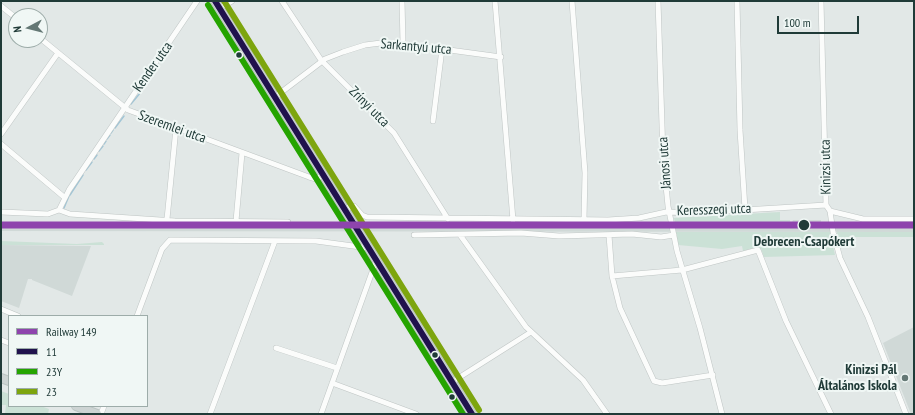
<!DOCTYPE html>
<meta charset="utf-8">
<style>
body{margin:0}
#map{position:relative;width:915px;height:415px;overflow:hidden;background:#e2e8e7;font-family:"PT Sans Narrow",sans-serif}
canvas{display:block}
.frame{position:absolute;inset:0;border:2px solid #203b38;pointer-events:none}
.legend{position:absolute;left:8px;top:315px;width:140px;height:92px;box-sizing:border-box;background:#f0f7f5;border:1px solid #9daca9;margin:0;padding:5px 7px;list-style:none;font-size:12px;color:#203b38}
.legend li{display:flex;align-items:center;gap:8px;height:20px}
.legend b{width:20px;border:1px solid #9daca9}
.north{position:absolute;left:8px;top:8px;width:40px;height:40px;box-sizing:border-box;background:#f0f7f5;border:1px solid #9daca9;border-radius:50%;rotate:263deg;font-size:11px;font-weight:700;line-height:16px;text-align:center;color:#203b38}
.north::after{content:'';display:block;margin:auto;width:14px;height:18px;background:#647875;clip-path:polygon(50% 0,100% 100%,50% 72%,0 100%)}
.scale{position:absolute;left:777px;top:16px;width:82px;height:18px;box-sizing:border-box;border:2px solid #203b38;border-top:0;padding-left:5px;font-size:12px;line-height:14px;white-space:nowrap;color:#203b38;-webkit-text-stroke:3px #f0f7f5;paint-order:stroke}
</style>
<div id="map">
<canvas width="915" height="415"></canvas>
<div class="frame"></div>
<ul class="legend">
<li><b style="height:5px;background:#8e44ad"></b>Railway 149</li>
<li><b style="height:5px;background:#20124d"></b>11</li>
<li><b style="height:5px;background:#25a400"></b>23Y</li>
<li><b style="height:5px;background:#7da50e"></b>23</li>
</ul>
<div class="north">N</div>
<div class="scale">100 m</div>
</div>
<script>
const ctx = document.querySelector('canvas').getContext('2d');
ctx.lineJoin = 'round';
function fill(path, color) { ctx.fillStyle = color; ctx.fill(path, 'evenodd'); }
const poly = rows => new Path2D(rows.map(r => 'M' + r).join(''));
function stroke(path, color, width, dash) { ctx.strokeStyle = color; ctx.lineWidth = width; ctx.lineCap = dash ? 'butt' : 'round'; ctx.setLineDash(dash || []); ctx.stroke(path); }
function drawText(font, color, halo, rows, align = 'center') {
  ctx.font = font + ' "PT Sans Narrow",sans-serif'; ctx.lineWidth = 4; ctx.setLineDash([]); ctx.textBaseline = 'middle'; ctx.strokeStyle = halo; ctx.fillStyle = color; for (const [text, x, y, turn = 0] of rows) {
    ctx.save(); ctx.translate(x, y); ctx.rotate((+turn || 0) * Math.PI / 180); ctx.textAlign = isNaN(turn) ? turn : align; if (halo) ctx.strokeText(text, 0, 0); ctx.fillText(text, 0, 0); ctx.restore();
  }
}
const built = poly([
 [793,220,821,220,821,222,914,223,914,232,1,231,1,222,792,222],
 [1,245,91,246,72,296,32,280,32,279,28,279,19,308,1,301],
 [914,327,914,413,911,414,883,343]
]);
const green = poly([
 [780,212,780,220,790,220,790,222,675,223,674,218],
 [676,232,830,232,835,255,764,257,761,249,758,247,743,251,742,246,722,249,678,245],
 [837,232,914,232,914,237,850,237,838,241],
 [1,241,77,244,102,242,104,244,104,245,1,245],
 [1,391,9,394,9,406,41,406,49,409,48,414,5,414,6,405,1,405]
]);
const stream = poly([
 [148,80,150,78],
 [145,86,147,83],
 [131,104,141,92],
 [115,128,124,116],
 [111,133,113,130],
 [107,139,110,135],
 [104,144,106,141],
 [99,151,103,146],
 [94,159,97,155],
 [86,170,92,162],
 [70,195,83,175],
 [64,208,69,196]
]);
const minor = poly([
 [282,1,321,60,394,133,448,219],
 [402,1,403,43],
 [495,1,513,220],
 [572,1,585,173,584,219],
 [658,1,663,156,668,206,677,251,700,328,722,414],
 [737,1,740,130,745,209],
 [821,1,826,205,830,211,833,232,840,258,868,317,906,414],
 [1,6,16,18],
 [219,8,232,1],
 [40,38,128,110,309,177,316,179,323,175],
 [275,97,325,59,343,52,365,45,381,43,398,43,501,57],
 [433,121,442,49],
 [1,134,58,53],
 [1,144,64,197],
 [344,209,354,206,362,215,367,217,608,220,639,218,666,212,694,213,826,205],
 [59,210,70,214,175,221,288,222],
 [830,211,863,219,914,219],
 [1,212,48,214,59,210,69,190,197,1],
 [167,219,176,128],
 [236,221,242,153],
 [414,235,521,233,559,236,632,234,661,237,674,235],
 [460,235,526,327,583,380,607,414],
 [609,235,612,276,620,308,654,381,662,383,713,375],
 [612,276,682,270,758,250,786,321,831,414],
 [1,309,18,316],
 [137,316,162,249,170,240,316,241,368,248],
 [1,340,9,343],
 [276,348,337,368],
 [452,382,531,332],
 [332,383,416,414],
 [101,414,104,406],
 [210,414,275,241],
 [321,414,376,261]
]);
const primary = poly([
 [215,1,472,414],
 [1,378,9,381],
 [76,406,97,414]
]);
const bus1 = poly([
 [215,1,472,414]
]);
const bus2 = poly([
 [208,5,463,414]
]);
const bus3 = poly([
 [224,1,479,410]
]);
const rail1 = poly([
 [1,225,914,225]
]);
const markers = [
 [239,55,3.5,"#203b38"],
 [804,225,6,"#203b38"],
 [435,355,3.5,"#203b38"],
 [905,378,4,"#647875"],
 [452,397,3.5,"#203b38"]
];
const streetNames = [
 ["Sarkantyú utca",416,47,5],
 ["Kender utca",153,67,-55],
 ["Zrínyi utca",369,107,45],
 ["Szeremlei utca",172,127,20],
 ["Jánosi utca",665,163,-94],
 ["Kinizsi utca",826,167,-91],
 ["Keresszegi utca",714,210,-2]
];
const stopNames = [
 ["Debrecen-Csapókert",804,242]
];
const poiNames = [
 ["Kinizsi Pál",897,370],
 ["Általános Iskola",897,386]
];
fill(built, '#d0d9d7');
fill(green, '#cbe1d6');
stroke(stream, '#a2c6d7', 1.5);
stroke(minor, '#bfc5c4', 6);
stroke(primary, '#bbc5c3', 10);
stroke(minor, '#fbfcfb', 5);
stroke(primary, '#cdd4d3', 8);
stroke(bus1, '#20124d', 6);
stroke(bus2, '#25a400', 6);
stroke(bus3, '#7da50e', 6);
stroke(rail1, '#8e44ad', 7);
for (const [x, y, r, color] of markers) { const dot = new Path2D(); dot.arc(x, y, r, 0, 2 * Math.PI); ctx.fillStyle = color; ctx.fill(dot); stroke(dot, '#f0f7f5', 1.5); }
drawText('14px', '#203b38', '#f0f7f5', streetNames);
drawText('bold 14px', '#203b38', '#f0f7f5', stopNames);
drawText('bold 14px', '#203b38', '#f0f7f5', poiNames, 'right');
</script>
